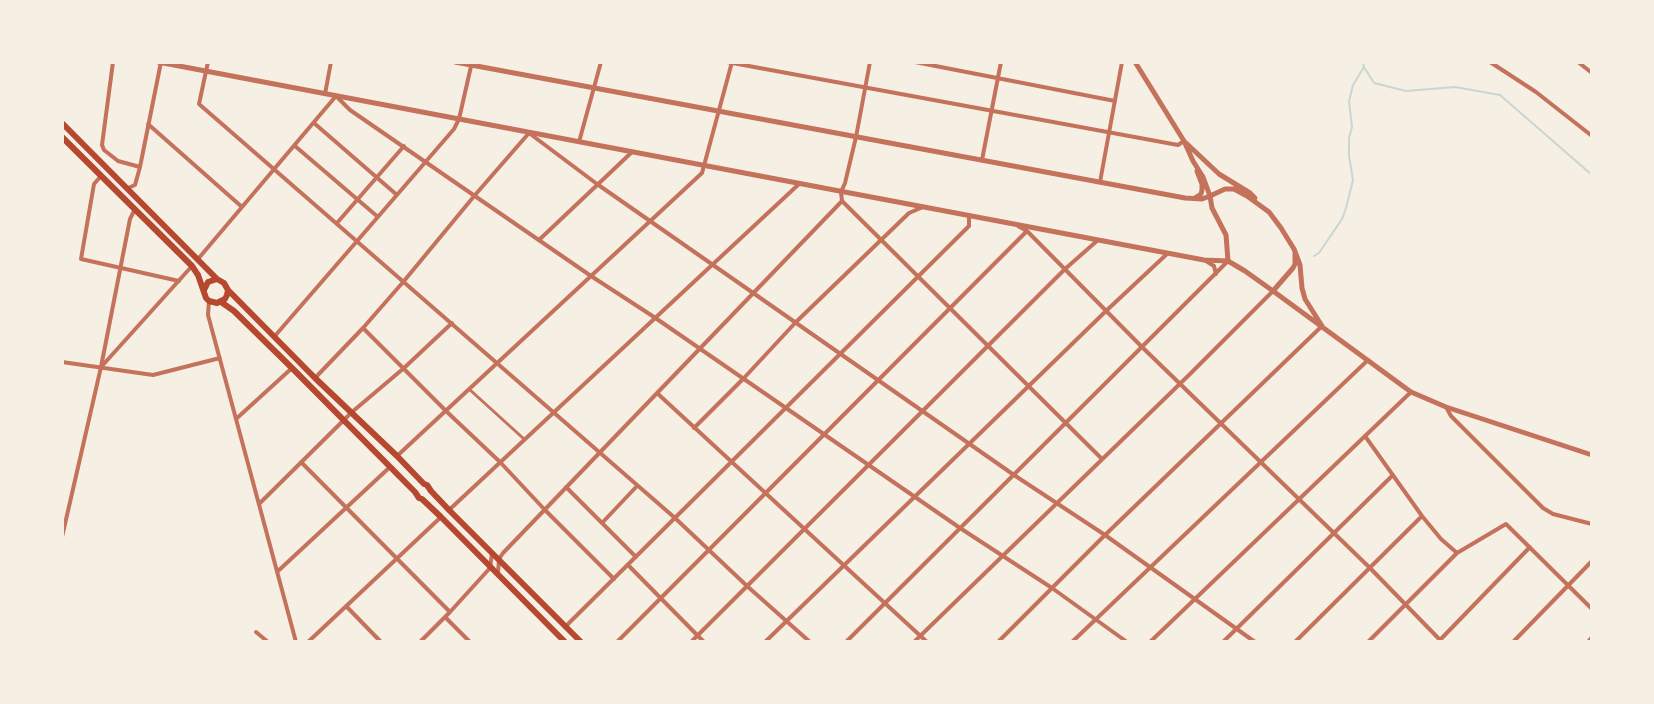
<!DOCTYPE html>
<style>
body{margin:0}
#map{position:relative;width:1654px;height:704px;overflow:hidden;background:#f6efe4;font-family:Commissioner,sans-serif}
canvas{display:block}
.frame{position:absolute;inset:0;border:64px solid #f6efe4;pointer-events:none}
</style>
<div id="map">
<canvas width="1654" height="704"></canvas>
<div class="frame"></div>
</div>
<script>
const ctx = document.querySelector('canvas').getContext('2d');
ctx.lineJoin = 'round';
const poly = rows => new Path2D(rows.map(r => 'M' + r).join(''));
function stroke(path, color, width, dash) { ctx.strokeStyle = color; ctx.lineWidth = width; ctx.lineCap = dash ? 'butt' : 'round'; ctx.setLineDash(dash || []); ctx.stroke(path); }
const stream = poly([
 [1363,62,1364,67,1374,83,1406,91,1455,87,1500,95,1592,175],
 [1314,256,1319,253,1342,219,1346,208,1353,180,1349,156,1349,138,1352,127,1349,101,1353,85,1364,67]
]);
const pedestrian = poly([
 [469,389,524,439]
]);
const minor = poly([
 [113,62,102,145,104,150,118,161,140,167],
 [208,62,199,104,675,518,747,586,810,642],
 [727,62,1178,145,1184,141],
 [915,62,1115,101],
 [1490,62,1536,92,1592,136],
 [1578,62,1592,73],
 [325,94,331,62],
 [314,123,397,195],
 [148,124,242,207],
 [579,142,601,62],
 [295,146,378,217],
 [982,160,1001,62],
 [101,176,94,184,81,259,179,281],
 [1100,182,1122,62],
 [128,188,135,185,140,167,161,62],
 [842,201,1102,459],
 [842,201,841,192,845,183,856,137,870,62],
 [337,223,404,146],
 [1018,226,1027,231,1142,347,1370,568,1442,642],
 [539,240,632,152],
 [198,259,336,96,350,110,591,276,654,317,960,528,1052,588,1127,642],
 [1206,261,1214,266,1216,274],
 [209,301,208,315,296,642],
 [363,328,446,411,500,462,545,510,614,579],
 [274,337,454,129,459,119,472,62],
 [62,362,153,375,220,358],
 [102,366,192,266],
 [315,378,363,328,404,281,475,195,529,133,597,184,1014,475,1105,535,1255,642],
 [657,393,927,642],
 [1446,407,1451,416,1543,508,1553,514,1592,524],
 [236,419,292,368],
 [694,428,743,379,796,322,909,213,923,207],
 [1365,436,1422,516,1441,539,1457,553],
 [397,456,702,173,732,62],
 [301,462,450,612],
 [566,487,636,557],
 [259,504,352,412,404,368,452,323],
 [449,510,799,184],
 [602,523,637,486],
 [62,537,101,367,130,219,135,209],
 [628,565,704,642],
 [277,572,390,467],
 [498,573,499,559,503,553,842,201],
 [346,606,381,642],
 [445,617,470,642],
 [565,627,969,226,969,216],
 [256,632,268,642],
 [1439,641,1530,547],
 [308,642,441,517],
 [420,642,450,612,490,568,492,553],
 [617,642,1027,231],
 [691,642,1065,269,1098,240],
 [765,642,1106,311,1168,253],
 [846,642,1228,261],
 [914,642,1190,374,1273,291],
 [998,642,1105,535,1322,326],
 [1072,642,1368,360],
 [1150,642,1411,392],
 [1223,642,1393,475],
 [1295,642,1422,516],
 [1368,642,1457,553,1506,524,1592,609],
 [1513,642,1592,561],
 [1588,642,1592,637]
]);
const tertiary = poly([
 [158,62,1204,260,1228,261],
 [455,62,1185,198,1202,199,1210,196,1203,177,1193,161,1184,141,1135,62],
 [1186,143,1219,174,1250,193,1255,198],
 [1195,198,1201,194,1202,190,1202,184,1197,171],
 [1295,254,1295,264,1293,268,1273,291,1245,271,1228,261,1226,235,1212,208,1210,196,1225,189,1234,189,1247,196,1269,212,1281,228,1294,249,1300,265,1302,288,1305,299,1322,326],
 [1273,291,1411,392,1446,407,1592,455]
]);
const primary = poly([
 [62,123,217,279],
 [62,137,192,266,198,275,206,298,209,301,217,303,225,299,227,295,228,290,224,283,217,279,208,282,204,290],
 [228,290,315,378,397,456,424,484,427,485,431,491,449,510,581,642],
 [221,302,234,311,292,368,415,492,419,498,422,499,441,517,565,642]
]);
stroke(stream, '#c9d6d2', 2);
stroke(pedestrian, '#c5725c', 3);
stroke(minor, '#c5725c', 4);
stroke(tertiary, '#c5725c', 5);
stroke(primary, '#b5482f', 6);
</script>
